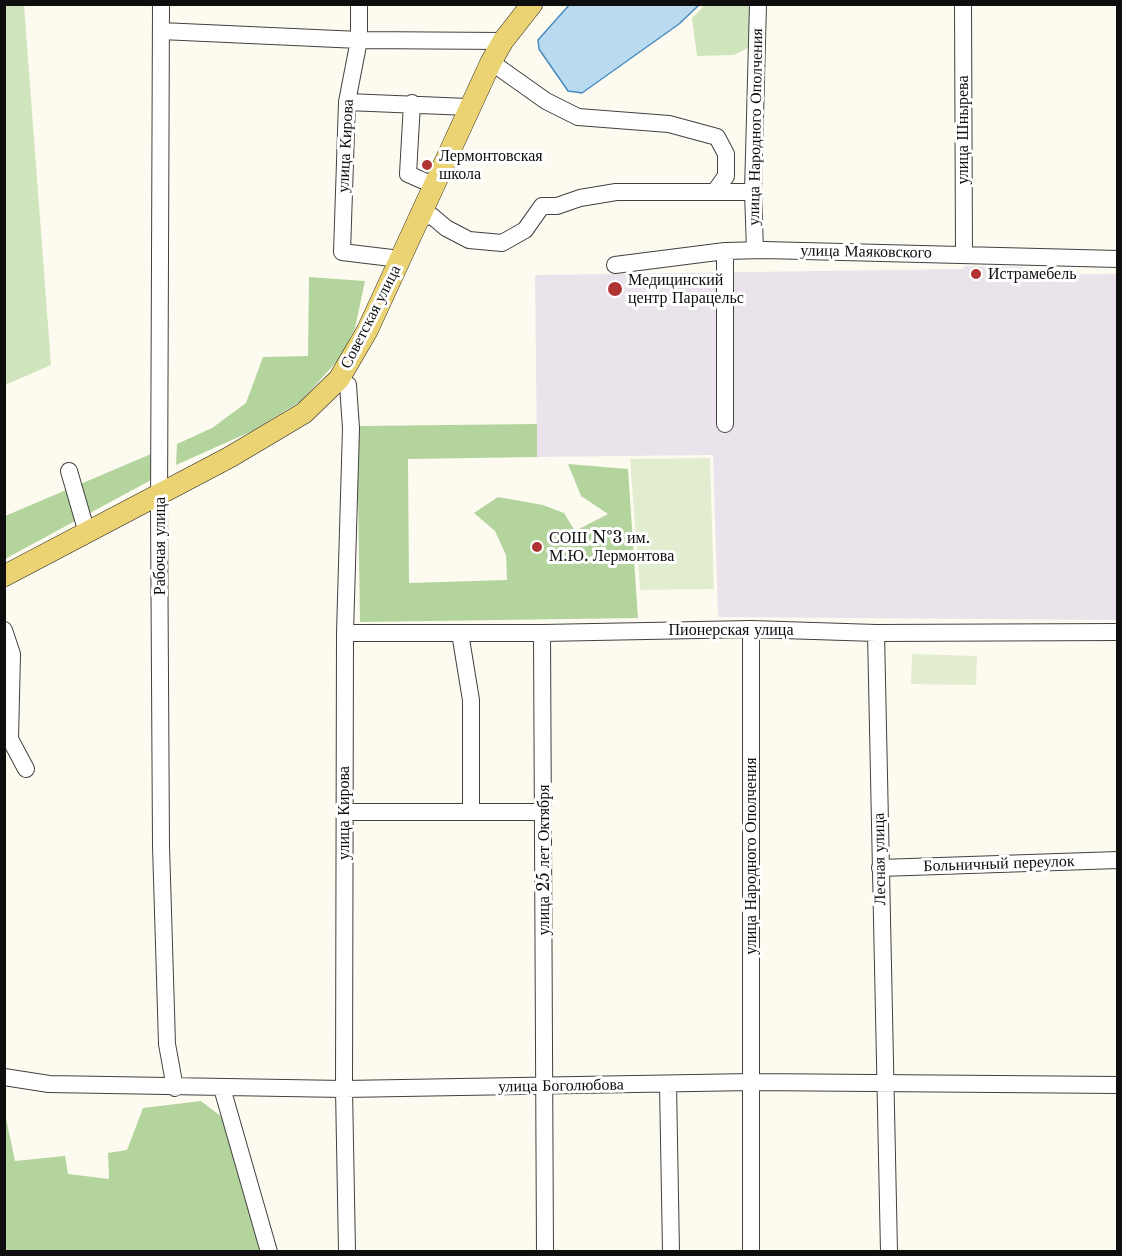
<!DOCTYPE html>
<meta charset="utf-8">
<style>
body{margin:0}
#map{position:relative;width:1122px;height:1256px;overflow:hidden;background:#fdfbf0;font-family:"Libre Baskerville",serif}
canvas{display:block}
.frame{position:absolute;inset:0;border:6px solid #0e0e0e;pointer-events:none}
</style>
<div id="map">
<canvas width="1122" height="1256"></canvas>
<div class="frame"></div>
</div>
<script>
const ctx = document.querySelector('canvas').getContext('2d');
ctx.lineJoin = 'round';
function fill(path, color) { ctx.fillStyle = color; ctx.fill(path, 'evenodd'); }
const poly = rows => new Path2D(rows.map(r => 'M' + r).join(''));
function stroke(path, color, width, dash) { ctx.strokeStyle = color; ctx.lineWidth = width; ctx.lineCap = dash ? 'butt' : 'round'; ctx.setLineDash(dash || []); ctx.stroke(path); }
function drawText(font, color, halo, rows, align = 'center') {
  ctx.font = font + ' "Libre Baskerville",serif'; ctx.lineWidth = 6; ctx.setLineDash([]); ctx.textBaseline = 'middle'; ctx.strokeStyle = halo; ctx.fillStyle = color; for (const [text, x, y, turn = 0] of rows) {
    ctx.save(); ctx.translate(x, y); ctx.rotate((+turn || 0) * Math.PI / 180); ctx.textAlign = isNaN(turn) ? turn : align; if (halo) ctx.strokeText(text, 0, 0); ctx.fillText(text, 0, 0); ctx.restore();
  }
}
const industrial = poly([
 [964,266,1023,267,1023,275,1117,274,1117,620,718,617,713,455,537,457,535,275,963,269]
]);
const green = poly([
 [5,4,24,5,51,365,5,385],
 [702,5,756,5,755,41,748,48,734,55,697,56,692,18,703,7]
]);
const forest = poly([
 [309,277,365,281,355,328,340,358,301,401,252,431,176,465,177,444,212,428,246,403,263,357,308,356],
 [537,424,537,457,408,459,409,583,507,580,506,555,495,531,474,513,498,497,543,505,564,513,575,531,608,514,581,496,568,464,628,469,638,618,360,622,357,426],
 [151,454,151,480,5,559,5,516],
 [201,1101,231,1124,265,1251,5,1251,4,1109,15,1161,65,1156,68,1174,109,1179,108,1153,127,1150,143,1108]
]);
const pitch = poly([
 [710,458,714,589,640,590,630,459],
 [912,654,977,656,976,685,911,684]
]);
const water = poly([
 [570,4,699,4,699,5,679,24,582,93,568,91,539,49,538,40,570,4]
]);
const minor = poly([
 [161,4,159,509,161,846,167,1044,175,1088],
 [359,4,359,40,347,102,342,252,400,259],
 [963,4,964,255],
 [161,31,359,40,503,41],
 [491,62,546,101,578,117,669,124,717,137,726,154,726,176,716,190],
 [347,102,468,107],
 [412,103,408,174,433,185],
 [418,218,432,216,446,228,469,240,502,243,525,230,542,206,557,206,580,198,616,192,753,192],
 [755,250,753,192,758,4],
 [725,251,725,424],
 [615,265,725,251,764,250,1118,259],
 [339,379,348,385,351,428,345,633,344,1089,347,1252],
 [69,471,87,533],
 [4,630,12,654,10,739,26,769],
 [345,633,542,633,751,629,876,633,1118,632],
 [460,633,471,700,471,811],
 [542,633,545,1252],
 [876,633,889,1252],
 [344,812,543,812],
 [880,868,1118,860],
 [4,1077,49,1084,344,1089,752,1082,1118,1085],
 [668,1084,671,1252],
 [222,1088,269,1252],
 [751,1252,751,629]
]);
const major = poly([
 [4,576,230,457,304,413,339,379,367,331,491,62,503,41,532,4]
]);
const markers = [
 [427,165,6,"#b03334"],
 [976,274,6,"#b03334"],
 [615,289,8,"#b03334"],
 [537,547,6,"#b03334"]
];
const streetNames = [
 ["улица Народного Ополчения",756,127,-89],
 ["улица Шнырева",963,130,-90],
 ["улица Кирова",346,146,-87],
 ["улица Маяковского",866,252,1],
 ["Советская улица",371,317,-63],
 ["Рабочая улица",160,546,-90],
 ["Пионерская улица",731,630],
 ["улица Кирова",344,813,-90],
 ["улица Народного Ополчения",751,856,-90],
 ["Лесная улица",880,859,-91],
 ["улица 25 лет Октября",544,860,-90],
 ["Больничный переулок",999,864,-2],
 ["улица Боголюбова",561,1086,-1]
];
const poiNames = [
 ["Лермонтовская",439,156],
 ["школа",439,174],
 ["Истрамебель",988,274],
 ["Медицинский",628,280],
 ["центр Парацельс",628,298],
 ["СОШ №3 им.",549,538],
 ["М.Ю. Лермонтова",549,556]
];
fill(industrial, '#ebe3ec');
fill(green, '#d0e5bd');
fill(forest, '#b4d49e');
fill(pitch, '#e1edce');
fill(water, '#badaf0');
stroke(water, '#488bc0', 1.5);
stroke(minor, '#414141', 18);
stroke(major, '#1f1f1f', 22);
stroke(minor, '#fff', 16);
stroke(major, '#ebd273', 21);
for (const [x, y, r, color] of markers) { const dot = new Path2D(); dot.arc(x, y, r, 0, 2 * Math.PI); ctx.fillStyle = color; ctx.fill(dot); stroke(dot, '#fff', 2); }
drawText('16px', '#0e0e0e', '#fff', streetNames);
drawText('16px', '#0e0e0e', '#fff', poiNames, 'left');
</script>
